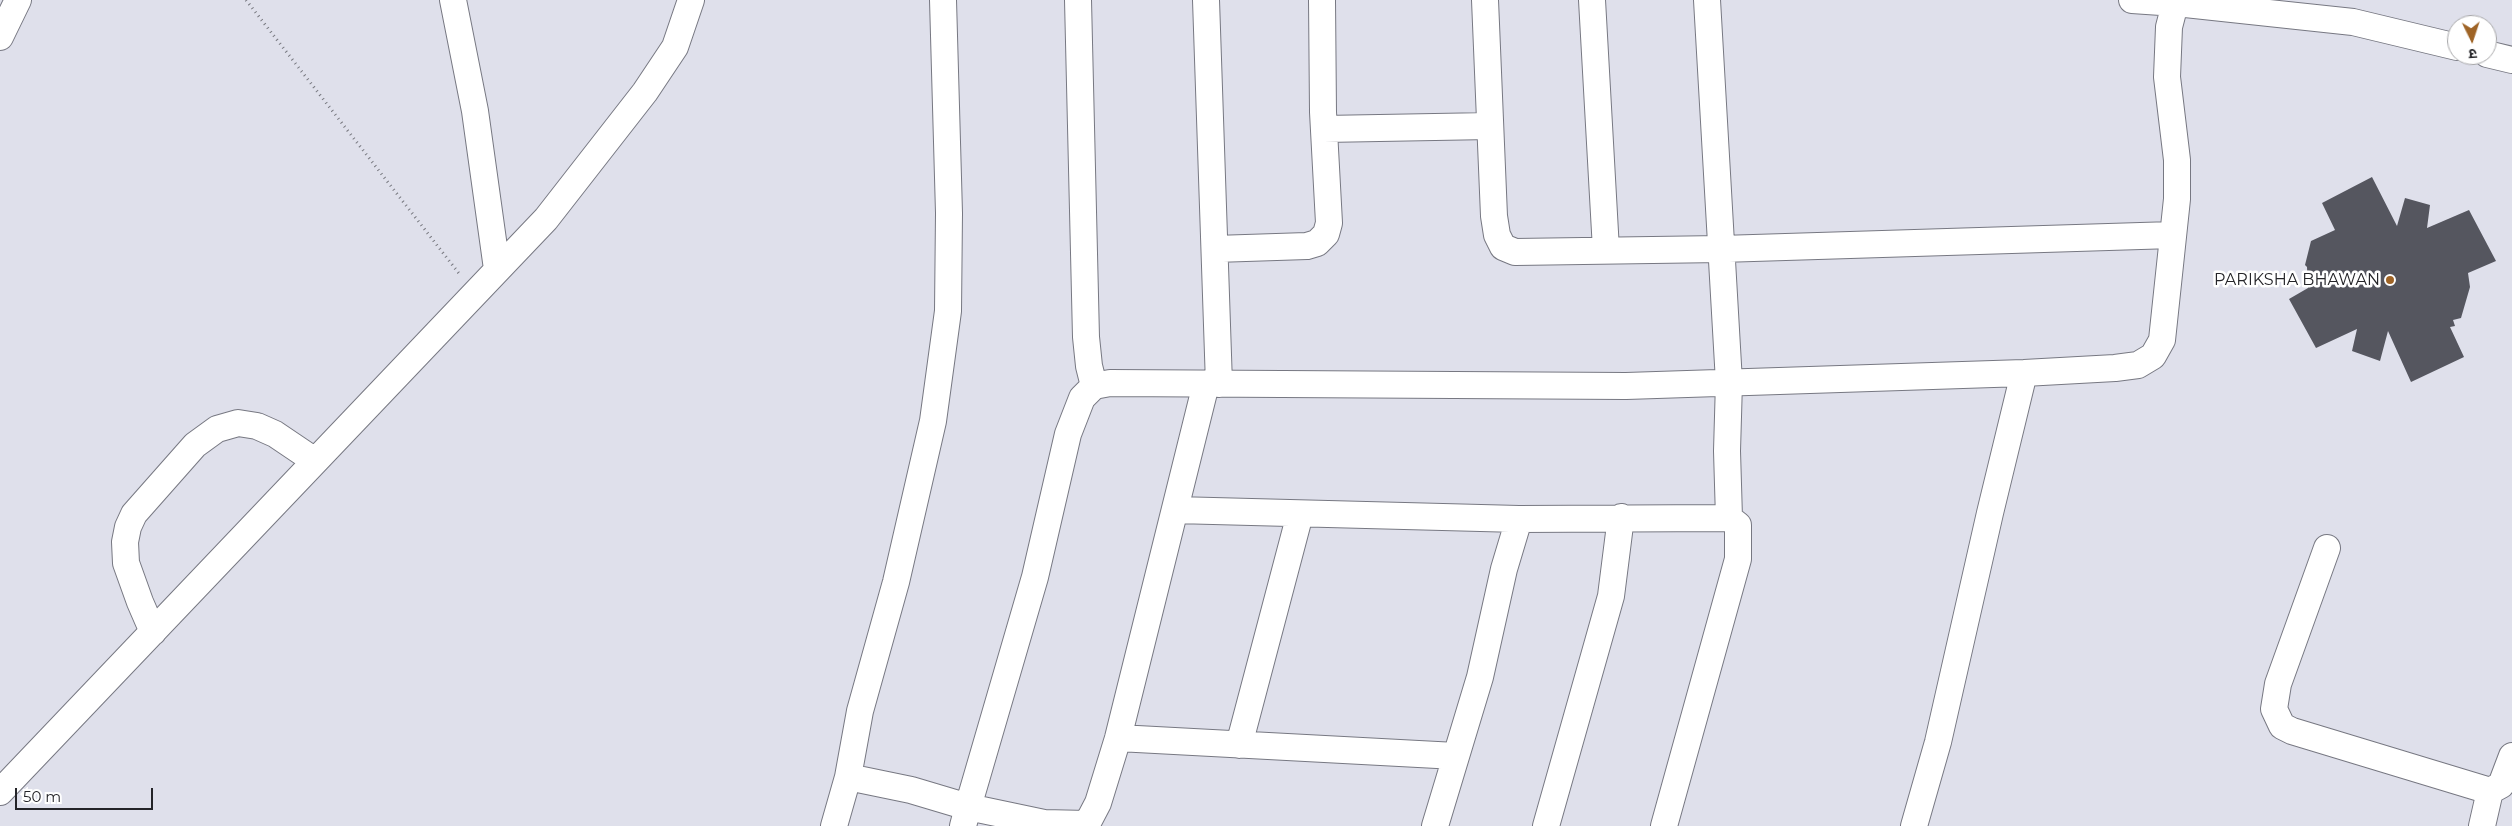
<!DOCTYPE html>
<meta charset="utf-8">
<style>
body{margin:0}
#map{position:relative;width:2512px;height:826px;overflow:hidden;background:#dfe0eb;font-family:Montserrat,"Noto Sans Devanagari",sans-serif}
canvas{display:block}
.north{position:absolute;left:2447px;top:15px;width:50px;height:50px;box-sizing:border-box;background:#fff;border:1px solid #a7a7a9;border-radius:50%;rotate:176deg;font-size:14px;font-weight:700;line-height:20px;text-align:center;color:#242428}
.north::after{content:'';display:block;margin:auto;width:18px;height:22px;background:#9f6426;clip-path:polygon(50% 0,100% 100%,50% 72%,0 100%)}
.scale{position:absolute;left:15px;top:788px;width:138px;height:22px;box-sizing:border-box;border:2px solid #242428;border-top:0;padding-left:6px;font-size:15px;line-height:18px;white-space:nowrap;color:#242428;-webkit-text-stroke:4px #fff;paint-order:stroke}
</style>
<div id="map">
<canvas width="2512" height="826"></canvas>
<div class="north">उ</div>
<div class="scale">50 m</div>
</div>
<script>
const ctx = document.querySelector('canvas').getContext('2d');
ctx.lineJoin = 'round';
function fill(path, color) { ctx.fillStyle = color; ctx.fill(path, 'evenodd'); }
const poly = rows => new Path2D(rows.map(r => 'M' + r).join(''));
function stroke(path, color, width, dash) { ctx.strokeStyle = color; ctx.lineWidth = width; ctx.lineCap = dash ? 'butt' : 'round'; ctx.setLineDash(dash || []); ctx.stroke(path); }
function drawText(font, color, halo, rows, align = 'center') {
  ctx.font = font + ' Montserrat,sans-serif'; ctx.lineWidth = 5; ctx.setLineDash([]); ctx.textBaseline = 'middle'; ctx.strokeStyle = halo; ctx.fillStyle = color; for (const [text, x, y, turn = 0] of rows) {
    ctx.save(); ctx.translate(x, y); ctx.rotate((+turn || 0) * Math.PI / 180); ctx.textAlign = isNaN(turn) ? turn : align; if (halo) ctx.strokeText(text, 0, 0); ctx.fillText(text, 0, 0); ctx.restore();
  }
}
const building = poly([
 [2372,177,2397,226,2405,198,2430,205,2427,228,2469,210,2496,261,2468,273,2470,287,2461,318,2453,320,2455,326,2450,327,2464,357,2411,382,2388,331,2380,361,2352,351,2357,329,2316,348,2289,299,2308,288,2307,267,2305,265,2311,241,2335,230,2322,203]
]);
const path = poly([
 [246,0,461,276]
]);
const minor = poly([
 [453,0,475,111,497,269],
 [943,0,949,213,948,311,933,421,896,582,860,711,848,777,911,790,968,807,1035,577,1068,434,1082,398,1094,386,1110,383,1626,386,2024,373,2115,368,2138,365,2153,356,2162,340,2177,199,2177,160,2167,77,2169,27,2176,0],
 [1078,0,1086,337,1089,366,1094,386],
 [1206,0,1219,384],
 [1485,0,1494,216,1497,235,1503,247,1515,252,1721,249,2173,235],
 [1592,0,1606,250],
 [1707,0,1729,382,1727,451,1729,518],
 [2132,0,2176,3,2353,22,2457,47],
 [0,37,18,0],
 [2487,54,2512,60],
 [1324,129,1490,126],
 [1215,249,1307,246,1317,243,1326,234,1329,223,1323,112,1322,0],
 [1175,510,1519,519,1729,518,1738,525,1738,559,1664,826],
 [2327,548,2278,684,2274,709,2282,726,2292,731,2490,791,2501,785,2512,756],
 [153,632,140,602,126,563,125,542,128,527,134,514,195,445,217,429,238,423,257,426,275,434,315,461],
 [1118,738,1456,756],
 [1239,745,1300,514],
 [0,792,546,219,645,92,675,47,691,0],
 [834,826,848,777],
 [963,826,968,807,1044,823,1087,824,1098,803,1118,738,1206,384],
 [1435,826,1480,677,1504,569,1519,519],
 [1546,826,1611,596,1621,517],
 [1914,826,1938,742,1990,513,2024,373],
 [2482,826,2490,791]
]);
const markers = [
 [2390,280,5,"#9f6426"]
];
const poiNames = [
 ["PARIKSHA BHAWAN",2380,280]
];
fill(building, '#55565f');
stroke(minor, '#777882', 28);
stroke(path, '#787980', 3, [1, 4]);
stroke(minor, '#fff', 26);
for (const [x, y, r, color] of markers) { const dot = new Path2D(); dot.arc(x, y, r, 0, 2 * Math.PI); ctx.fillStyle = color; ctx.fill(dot); stroke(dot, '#fff', 2); }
drawText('16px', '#242428', '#fff', poiNames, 'right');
</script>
